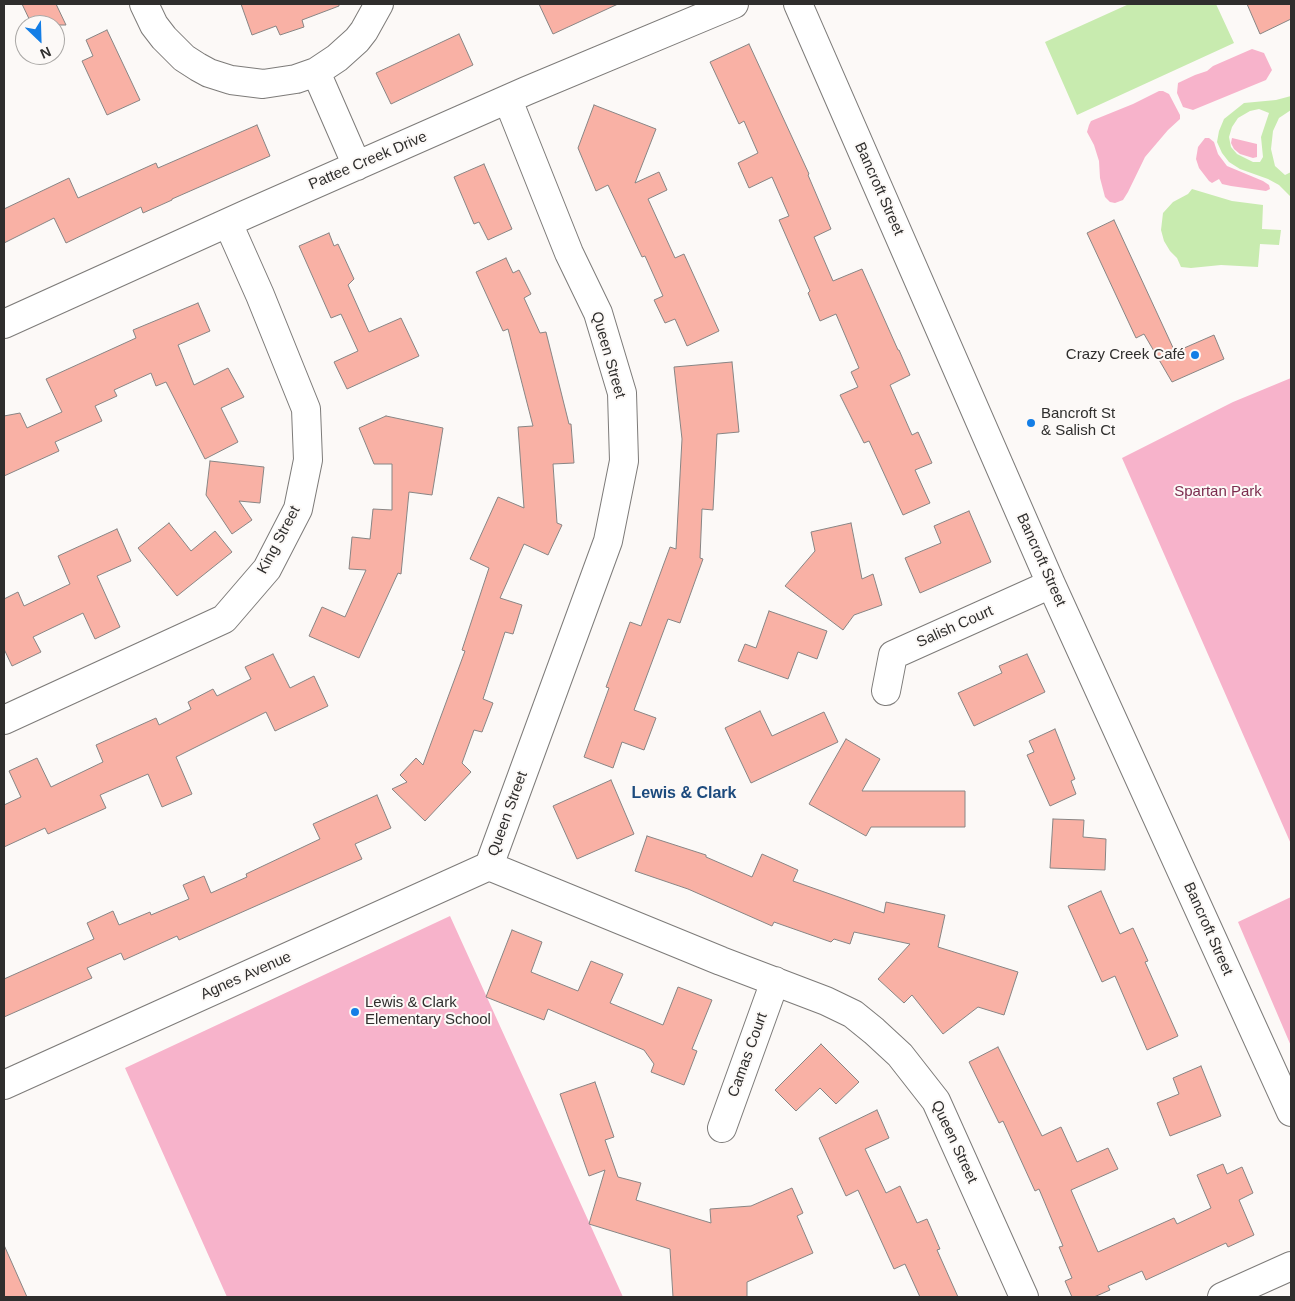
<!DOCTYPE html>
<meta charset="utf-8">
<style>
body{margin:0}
#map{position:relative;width:1295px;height:1301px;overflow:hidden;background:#fcf9f7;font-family:Helvetica,sans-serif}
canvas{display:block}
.frame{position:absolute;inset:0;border:5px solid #2f2e2d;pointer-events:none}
.north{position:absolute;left:15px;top:15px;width:50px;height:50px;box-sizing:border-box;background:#fcf9f7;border:1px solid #aaa8a6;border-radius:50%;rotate:156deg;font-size:14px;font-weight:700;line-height:20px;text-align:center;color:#2f2e2d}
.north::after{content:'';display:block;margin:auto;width:18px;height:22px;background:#147ee6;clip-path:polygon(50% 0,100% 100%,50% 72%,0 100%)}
</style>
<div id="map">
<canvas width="1295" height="1301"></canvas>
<div class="frame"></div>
<div class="north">N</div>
</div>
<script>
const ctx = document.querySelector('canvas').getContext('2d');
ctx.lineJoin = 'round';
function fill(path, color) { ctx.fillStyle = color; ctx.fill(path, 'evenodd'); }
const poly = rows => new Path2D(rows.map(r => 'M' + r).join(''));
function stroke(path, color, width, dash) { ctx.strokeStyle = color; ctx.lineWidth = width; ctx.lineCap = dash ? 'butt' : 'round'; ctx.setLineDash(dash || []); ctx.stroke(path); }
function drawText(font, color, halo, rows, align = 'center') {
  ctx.font = font + ' Helvetica,sans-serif'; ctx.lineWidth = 4; ctx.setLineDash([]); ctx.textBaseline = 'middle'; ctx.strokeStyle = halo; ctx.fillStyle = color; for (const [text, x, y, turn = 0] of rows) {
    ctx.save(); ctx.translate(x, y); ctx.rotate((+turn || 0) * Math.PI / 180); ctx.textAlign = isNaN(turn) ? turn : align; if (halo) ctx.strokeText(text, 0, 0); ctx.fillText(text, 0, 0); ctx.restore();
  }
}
const green = poly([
 [1252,49,1264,53,1272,70,1266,80,1193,110,1183,107,1177,93,1178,83,1195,75,1207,71,1213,66],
 [1159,91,1163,91,1169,94,1180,115,1180,119,1168,130,1145,157,1128,192,1123,200,1115,203,1110,202,1105,197,1100,178,1099,161,1094,145,1087,132,1089,125,1091,121,1133,104],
 [1205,138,1209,138,1214,142,1218,154,1227,166,1263,181,1269,185,1270,189,1266,191,1231,186,1222,184,1219,179,1212,183,1209,181,1199,168,1196,159,1198,147],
 [1232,138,1257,144,1257,157,1253,158,1240,154,1234,149,1231,143],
 [1291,378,1291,844,1122,458,1233,402],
 [1291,897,1291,1046,1238,922],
 [450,916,623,1297,227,1297,125,1068]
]);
const water = poly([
 [1129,4,1216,4,1234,43,1077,115,1045,42],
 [1291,96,1291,110,1279,118,1273,131,1271,149,1275,166,1285,175,1291,172,1291,197,1279,185,1268,179,1240,169,1229,162,1222,153,1217,142,1219,131,1224,119,1244,103,1276,100],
 [1259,109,1269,113,1261,137,1263,157,1260,162,1253,162,1237,154,1231,147,1229,137,1232,127,1238,118,1250,111],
 [1192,189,1232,201,1263,205,1262,229,1281,230,1279,245,1260,244,1258,267,1221,265,1191,268,1181,267,1177,258,1170,251,1164,241,1161,230,1163,213,1173,202,1188,194]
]);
const building = poly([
 [22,4,56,4,66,25,32,25,22,4],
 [241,4,339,4,339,6,302,20,304,27,280,35,276,26,252,35,241,4],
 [539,4,618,4,553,34,539,4],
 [1247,4,1291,4,1291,19,1260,34,1247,4],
 [107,30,140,100,107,115,82,61,93,56,86,40,107,30],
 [459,34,473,65,391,104,376,73,459,34],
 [749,44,809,174,808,175,831,229,814,237,833,281,862,269,898,350,899,350,910,375,890,385,912,435,918,432,932,463,915,470,930,503,903,515,869,441,864,443,840,395,858,387,851,372,859,368,836,314,820,321,808,293,810,291,779,220,789,216,772,177,749,188,738,163,758,153,744,121,739,124,710,62,749,44],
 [594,105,656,129,635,183,659,172,667,190,648,199,675,258,684,254,719,331,687,346,675,319,665,323,654,300,663,296,645,256,642,257,608,185,596,191,578,148,594,105],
 [257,125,270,156,172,199,172,200,143,213,141,207,66,243,54,218,4,243,4,209,69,178,78,198,156,163,158,168,257,125],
 [484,164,512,229,488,240,479,222,474,224,454,177,484,164],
 [1114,220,1175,352,1214,335,1224,359,1172,382,1144,334,1136,338,1087,233,1114,220],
 [329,233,334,246,338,244,354,279,348,285,369,332,401,318,419,356,347,389,334,362,358,351,341,314,331,318,299,246,329,233],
 [506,258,513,273,519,270,531,294,524,298,540,333,546,332,569,424,571,424,574,463,553,464,557,523,562,525,548,555,524,544,500,598,522,605,513,634,505,632,483,699,493,703,482,732,474,730,462,763,471,772,425,821,392,789,407,782,400,775,416,758,423,765,465,651,462,650,489,568,470,559,498,497,524,508,518,427,533,426,508,329,503,331,476,272,506,258],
 [198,303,210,331,178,345,194,385,228,368,244,397,221,408,238,442,205,459,166,382,156,386,151,373,114,390,117,396,95,406,102,421,55,442,59,451,4,476,4,416,20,413,27,428,62,412,46,379,136,338,133,330,198,303],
 [732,362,739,432,717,434,713,510,702,509,700,558,703,559,680,623,668,619,634,710,656,718,644,750,622,742,613,768,584,757,609,688,606,687,630,622,641,626,670,547,676,549,682,439,674,367,732,362],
 [386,416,443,428,432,495,409,492,401,574,398,573,359,658,309,636,322,607,345,617,366,570,349,569,352,537,370,539,373,509,392,510,392,464,374,464,359,428,386,416],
 [210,461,264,467,260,503,239,501,252,520,232,534,206,495,210,461],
 [969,511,991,562,920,593,905,558,941,543,934,526,969,511],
 [169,523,191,551,215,531,232,552,177,596,138,548,169,523],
 [851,523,862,579,873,574,882,605,854,615,843,630,785,586,815,551,811,532,851,523],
 [117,529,131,561,97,576,120,627,95,639,83,613,33,637,41,652,12,666,4,649,4,599,18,592,24,606,70,584,58,556,117,529],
 [769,611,827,631,817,659,798,652,788,679,738,661,745,644,756,648,769,611],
 [273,654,290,688,314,676,328,706,275,731,266,712,176,757,192,794,162,807,148,774,100,795,106,808,48,834,45,828,4,847,4,805,21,797,9,771,37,758,51,787,103,762,96,745,156,718,159,725,191,709,188,702,213,689,217,696,251,679,245,667,273,654],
 [1027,654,1045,692,974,726,958,693,1002,673,999,666,1027,654],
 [760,711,772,736,824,712,838,742,751,783,725,728,760,711],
 [1055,729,1075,779,1071,781,1076,794,1050,806,1027,755,1034,752,1029,741,1055,729],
 [846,739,880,759,862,791,965,791,965,827,871,827,866,836,809,804,846,739],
 [611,780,634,834,577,859,553,806,611,780],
 [377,795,391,828,355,844,362,859,179,940,177,936,124,960,121,953,87,968,92,978,4,1017,4,979,94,939,87,923,113,911,119,925,150,912,151,915,189,899,183,885,204,876,211,893,247,877,246,874,320,839,313,824,377,795],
 [1053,819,1084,820,1083,837,1106,839,1105,870,1050,868,1053,819],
 [647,836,706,855,706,857,752,877,762,854,798,870,793,881,884,913,886,902,945,915,938,947,1018,972,1004,1015,978,1007,943,1034,912,995,904,1003,878,979,910,944,854,932,850,944,834,939,831,942,774,922,772,926,688,889,635,871,647,836],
 [1101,891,1120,934,1133,928,1148,961,1145,962,1178,1036,1147,1050,1115,976,1102,982,1068,906,1101,891],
 [512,930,542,942,531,972,578,991,591,961,623,974,610,1003,663,1025,678,987,712,1000,692,1049,697,1051,684,1085,651,1072,654,1064,644,1050,548,1009,544,1020,486,997,512,930],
 [821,1044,859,1082,836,1104,820,1088,796,1111,775,1090,821,1044],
 [998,1047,1042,1136,1061,1127,1077,1162,1108,1148,1118,1169,1071,1190,1098,1252,1174,1218,1177,1224,1211,1208,1197,1175,1223,1164,1227,1174,1242,1167,1253,1193,1239,1200,1254,1235,1228,1247,1226,1243,1146,1280,1142,1271,1108,1286,1110,1290,1094,1297,1072,1297,1065,1281,1072,1278,1059,1247,1063,1246,1039,1189,1035,1191,1003,1121,999,1123,969,1062,998,1047],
 [1201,1066,1221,1116,1170,1136,1157,1103,1179,1094,1173,1078,1201,1066],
 [595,1082,614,1137,605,1140,618,1177,641,1183,636,1200,711,1223,710,1209,751,1206,792,1188,803,1213,797,1216,813,1253,747,1282,747,1297,673,1297,670,1249,589,1224,605,1170,589,1176,560,1094,595,1082],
 [877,1110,889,1138,865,1149,886,1193,900,1186,917,1223,927,1219,940,1249,937,1250,958,1297,920,1297,905,1264,894,1269,858,1190,846,1196,819,1138,877,1110],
 [4,1245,27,1297,4,1297,4,1245]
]);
const minor = poly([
 [144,4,154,25,164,38,184,58,198,67,209,73,231,80,263,84,296,79,316,72,337,58,357,40,364,31,379,4],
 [798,4,1051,584,1291,1112],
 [316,72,357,166],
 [4,324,247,214,526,91,734,4],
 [886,691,893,655,1051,584],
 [4,720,224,619,267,569,298,509,308,460,306,409,260,295,228,223],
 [489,866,608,541,624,461,622,393,598,313,569,253,508,100],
 [489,866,721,961,826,1001,853,1014,874,1031,900,1055,936,1101,1024,1297],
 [4,1085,489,866],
 [722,1128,775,981],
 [1222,1297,1291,1266]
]);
const markers = [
 [1195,355,5,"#147ee6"],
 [1031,423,5,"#147ee6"],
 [355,1012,5,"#147ee6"]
];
const streetNames = [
 ["Pattee Creek Drive",368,161,-23],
 ["Bancroft Street",879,189,66],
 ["Queen Street",608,355,74],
 ["King Street",279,540,-62],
 ["Bancroft Street",1041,560,66],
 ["Salish Court",955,627,-24],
 ["Queen Street",508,814,-70],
 ["Bancroft Street",1208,929,66],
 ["Agnes Avenue",246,976,-24],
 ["Camas Court",748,1055,-70],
 ["Queen Street",954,1142,65]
];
const poiNames = [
 ["Crazy Creek Café",1185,355,"right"],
 ["Bancroft St",1041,414],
 ["& Salish Ct",1041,431],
 ["Lewis & Clark",365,1003],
 ["Elementary School",365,1020]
];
const parkNames = [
 ["Spartan Park",1218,492]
];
const neighbourhoodNames = [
 ["Lewis & Clark",684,794]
];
fill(green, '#f7b3cb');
fill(water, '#c8ebaf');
fill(building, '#f9b1a5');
stroke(building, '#888584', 1);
stroke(minor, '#7d7b79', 30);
stroke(minor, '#fff', 28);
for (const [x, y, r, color] of markers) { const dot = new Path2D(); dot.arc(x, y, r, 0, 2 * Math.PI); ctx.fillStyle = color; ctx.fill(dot); stroke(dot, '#fcf9f7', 2); }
drawText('15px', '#2f2e2d', '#fcf9f7', streetNames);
drawText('15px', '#2f2e2d', '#fcf9f7', poiNames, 'left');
drawText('15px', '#7c2d4f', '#fcf9f7', parkNames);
drawText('bold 16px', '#1c4a7d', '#fcf9f7', neighbourhoodNames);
</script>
